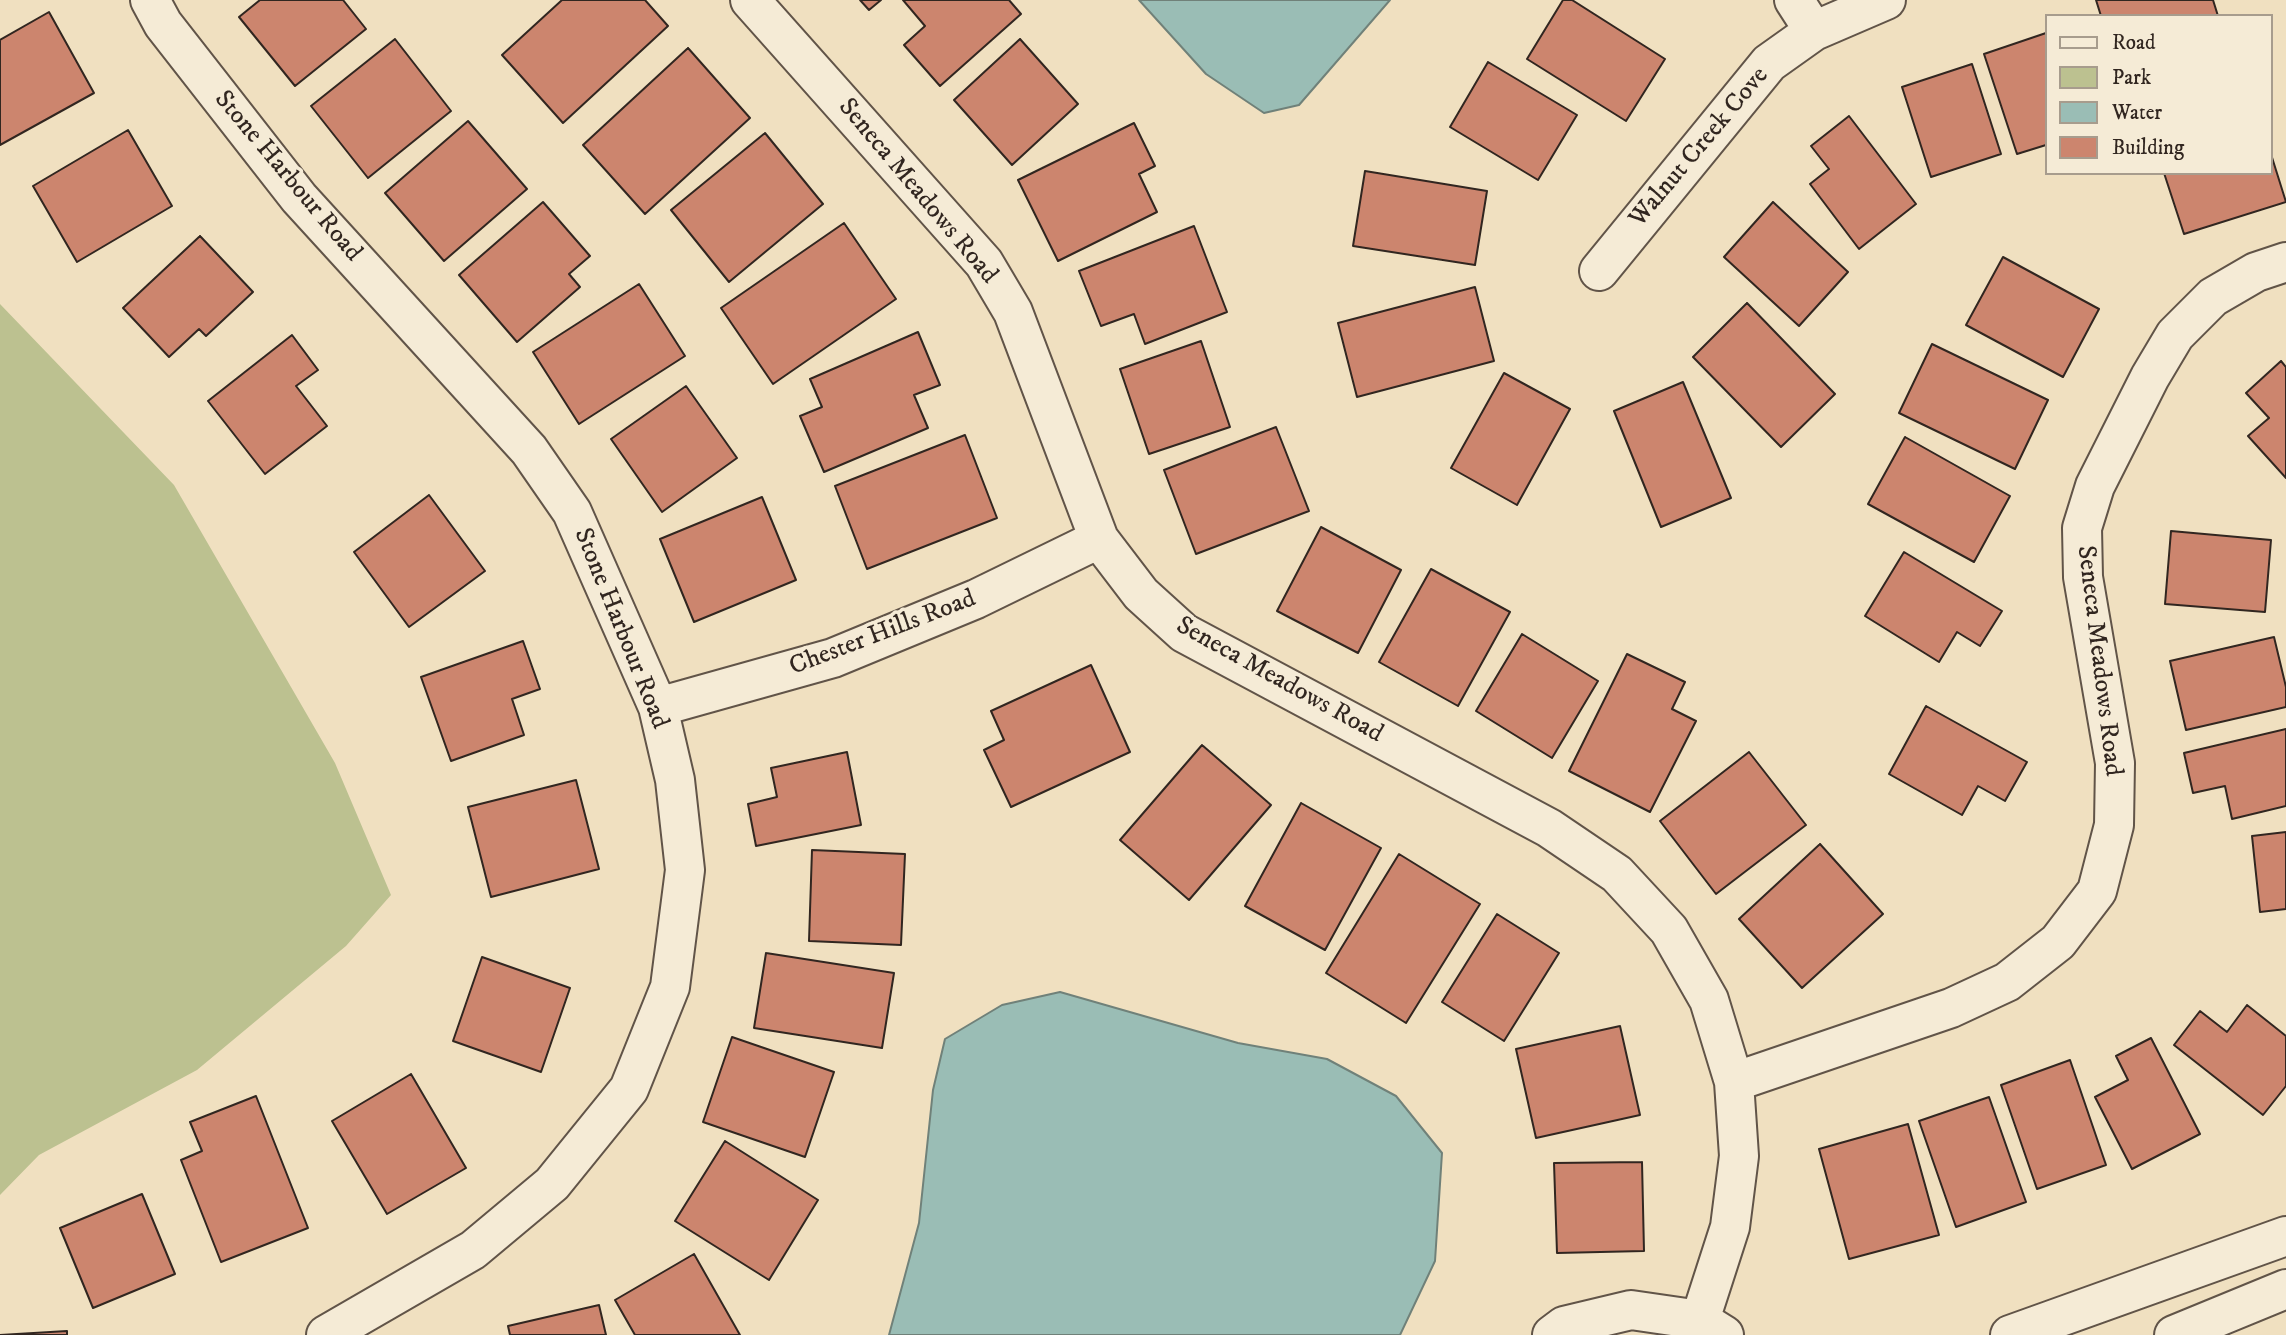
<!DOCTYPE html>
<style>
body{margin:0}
#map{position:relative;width:2286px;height:1335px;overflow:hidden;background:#f0e0c0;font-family:"IM FELL DW Pica",serif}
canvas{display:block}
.legend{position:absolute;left:2045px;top:14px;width:228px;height:161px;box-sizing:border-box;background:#f5ebd6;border:2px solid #a79c8d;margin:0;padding:9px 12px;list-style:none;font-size:21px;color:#312620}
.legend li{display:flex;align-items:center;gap:14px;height:35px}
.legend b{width:35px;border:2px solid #a79c8d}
</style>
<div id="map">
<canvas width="2286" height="1335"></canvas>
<ul class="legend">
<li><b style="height:9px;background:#f5ebd6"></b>Road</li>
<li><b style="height:19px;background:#bcc190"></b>Park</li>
<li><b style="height:19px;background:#9abdb5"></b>Water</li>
<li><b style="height:19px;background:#cc856e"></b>Building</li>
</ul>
</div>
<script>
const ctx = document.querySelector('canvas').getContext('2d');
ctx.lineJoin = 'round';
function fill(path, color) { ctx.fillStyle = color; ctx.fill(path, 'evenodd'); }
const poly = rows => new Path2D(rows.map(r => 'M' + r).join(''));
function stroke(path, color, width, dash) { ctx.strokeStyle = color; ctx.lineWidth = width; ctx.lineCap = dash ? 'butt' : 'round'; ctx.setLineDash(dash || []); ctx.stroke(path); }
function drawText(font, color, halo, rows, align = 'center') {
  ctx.font = font + ' "IM FELL DW Pica",serif'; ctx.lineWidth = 7; ctx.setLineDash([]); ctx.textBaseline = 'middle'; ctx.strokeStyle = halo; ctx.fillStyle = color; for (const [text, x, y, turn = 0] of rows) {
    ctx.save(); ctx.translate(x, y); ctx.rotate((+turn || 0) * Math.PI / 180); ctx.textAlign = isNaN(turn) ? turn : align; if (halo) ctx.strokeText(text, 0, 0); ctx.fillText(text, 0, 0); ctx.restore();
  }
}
const green = poly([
 [0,304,174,485,335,763,391,895,346,946,197,1070,39,1155,0,1195]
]);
const water = poly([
 [1139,0,1390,0,1299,105,1264,113,1206,74,1139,0],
 [1060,992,1238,1043,1327,1059,1396,1096,1442,1153,1435,1261,1400,1335,889,1335,919,1223,933,1090,945,1039,1002,1005,1060,992]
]);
const building = poly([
 [260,0,343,0,366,29,295,86,239,17,260,0],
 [562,0,645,0,668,26,563,123,502,55,562,0],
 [860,0,881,0,869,10,860,0],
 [903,0,1009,0,1021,14,940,86,904,45,925,26,903,0],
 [1563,0,1572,0,1665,59,1626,121,1527,59,1563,0],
 [2096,0,2213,0,2218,16,2101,16,2096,0],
 [49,12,94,93,0,145,0,40,49,12],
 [2046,33,2046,145,2017,154,1984,54,2046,33],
 [395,39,451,111,368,178,311,106,395,39],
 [1020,39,1078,104,1012,165,954,100,1020,39],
 [688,48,750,118,645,214,583,145,688,48],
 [1488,62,1577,115,1538,180,1450,127,1488,62],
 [1972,64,2001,154,1931,177,1902,87,1972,64],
 [1849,116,1916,204,1859,249,1810,184,1829,169,1811,146,1849,116],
 [468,121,527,189,444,261,385,193,468,121],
 [1134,123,1155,166,1139,174,1157,212,1058,261,1018,180,1134,123],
 [128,130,172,206,77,262,33,186,128,130],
 [765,133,823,204,729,282,671,210,765,133],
 [2270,151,2286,202,2184,234,2164,173,2270,173,2270,151],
 [1365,171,1487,191,1475,265,1353,246,1365,171],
 [543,202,590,256,569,274,580,287,517,342,459,275,543,202],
 [1773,202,1848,272,1799,326,1724,257,1773,202],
 [844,223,896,299,773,384,721,308,844,223],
 [1194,226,1227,312,1145,344,1134,314,1101,326,1079,271,1194,226],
 [200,236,253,292,206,336,199,329,169,357,123,308,200,236],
 [2003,257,2099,309,2063,377,1966,325,2003,257],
 [639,284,685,356,579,424,533,352,639,284],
 [1475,287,1494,361,1357,397,1338,323,1475,287],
 [1747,303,1835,394,1781,447,1693,357,1747,303],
 [918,332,940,385,914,395,928,428,824,472,800,416,822,407,810,379,918,332],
 [292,335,318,370,296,386,327,426,265,474,208,401,292,335],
 [1201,341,1230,427,1149,454,1120,369,1201,341],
 [1932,344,2048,400,2015,469,1899,413,1932,344],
 [2281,361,2286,367,2286,478,2248,436,2269,418,2246,393,2281,361],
 [1504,373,1570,409,1517,505,1451,468,1504,373],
 [1683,382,1731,498,1661,527,1614,411,1683,382],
 [686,386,737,458,662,512,611,439,686,386],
 [1276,427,1309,511,1196,554,1164,470,1276,427],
 [965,435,997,518,867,569,835,486,965,435],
 [1905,437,2010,496,1974,562,1868,504,1905,437],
 [429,495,485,571,409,627,354,552,429,495],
 [762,497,796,580,694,622,660,539,762,497],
 [1321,527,1401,570,1358,653,1277,611,1321,527],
 [2171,531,2271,540,2265,612,2165,604,2171,531],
 [1904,552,2002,611,1980,646,1957,632,1939,662,1865,616,1904,552],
 [1431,569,1510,612,1458,706,1379,662,1431,569],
 [1522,634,1598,681,1552,758,1476,711,1522,634],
 [2274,637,2286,687,2286,707,2186,730,2170,661,2274,637],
 [523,641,540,689,512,699,524,735,451,761,421,677,523,641],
 [1627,654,1685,682,1672,709,1696,721,1650,812,1569,771,1627,654],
 [1091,665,1130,752,1011,807,984,750,1004,740,991,711,1091,665],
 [1926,706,2027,762,2005,801,1978,786,1962,815,1889,774,1926,706],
 [2286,729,2286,806,2232,819,2225,786,2193,793,2184,753,2286,729],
 [1202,745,1271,805,1189,900,1120,840,1202,745],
 [847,752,861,825,756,846,748,804,777,797,771,768,847,752],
 [1749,752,1806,825,1716,894,1660,821,1749,752],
 [576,780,599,869,491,897,468,807,576,780],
 [1301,803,1381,848,1325,950,1245,906,1301,803],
 [2286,832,2286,909,2260,912,2252,836,2286,832],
 [1820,844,1883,914,1802,988,1739,919,1820,844],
 [812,850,905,854,901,945,809,941,812,850],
 [1399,854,1480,904,1406,1023,1326,973,1399,854],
 [1497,914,1559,953,1504,1041,1442,1002,1497,914],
 [766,953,894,973,882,1048,754,1028,766,953],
 [482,957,570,988,541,1072,453,1041,482,957],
 [2247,1005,2286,1036,2286,1086,2263,1115,2174,1045,2200,1011,2227,1032,2247,1005],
 [1620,1026,1640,1115,1536,1138,1516,1049,1620,1026],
 [732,1037,834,1072,805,1157,703,1122,732,1037],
 [2151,1038,2200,1134,2132,1169,2095,1097,2128,1080,2116,1056,2151,1038],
 [2070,1060,2106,1165,2037,1189,2001,1085,2070,1060],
 [411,1074,466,1168,387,1214,332,1121,411,1074],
 [256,1096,308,1228,221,1262,181,1160,202,1151,190,1122,256,1096],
 [1989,1097,2026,1202,1956,1227,1919,1121,1989,1097],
 [1908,1124,1939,1235,1849,1259,1819,1149,1908,1124],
 [725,1141,818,1200,769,1280,675,1221,725,1141],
 [1642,1162,1644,1251,1557,1253,1554,1163,1642,1162],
 [142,1194,175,1274,93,1308,60,1228,142,1194],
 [694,1254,740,1335,635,1335,615,1300,694,1254],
 [599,1305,606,1335,510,1335,508,1326,599,1305],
 [67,1331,67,1335,0,1335,67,1331]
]);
const street = poly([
 [150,0,163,24,299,198,529,450,572,512,658,707,675,780,685,870,670,987,629,1089,552,1184,473,1250,326,1335],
 [750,0,984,263,1013,312,1099,539,1141,594,1184,633,1549,828,1617,874,1669,930,1709,1000,1734,1082,1739,1156,1730,1227,1700,1320],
 [1794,0,1814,31],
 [1599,271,1769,63,1814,31,1886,0],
 [658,707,833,658,976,599,1099,539],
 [1734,1082,1951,1008,2007,982,2058,942,2097,891,2114,825,2115,763,2083,577,2082,528,2095,486,2150,377,2175,335,2213,297,2256,272,2286,262],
 [1552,1335,1564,1326,1631,1310,1700,1320,1724,1335],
 [2010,1335,2286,1236],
 [2174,1335,2286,1289]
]);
const streetNames = [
 ["Walnut Creek Cove",1700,148,-50],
 ["Stone Harbour Road",287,177,50],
 ["Seneca Meadows Road",917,192,50],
 ["Stone Harbour Road",620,629,68],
 ["Chester Hills Road",883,634,-21],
 ["Seneca Meadows Road",2098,661,83],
 ["Seneca Meadows Road",1279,681,29]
];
fill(green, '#bcc190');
fill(water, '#9abdb5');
stroke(water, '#708179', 2);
fill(building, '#cc856e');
stroke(building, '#312620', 2);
stroke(street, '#615448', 42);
stroke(street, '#f5ebd6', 38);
drawText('26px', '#312620', '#f5ebd6', streetNames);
</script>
